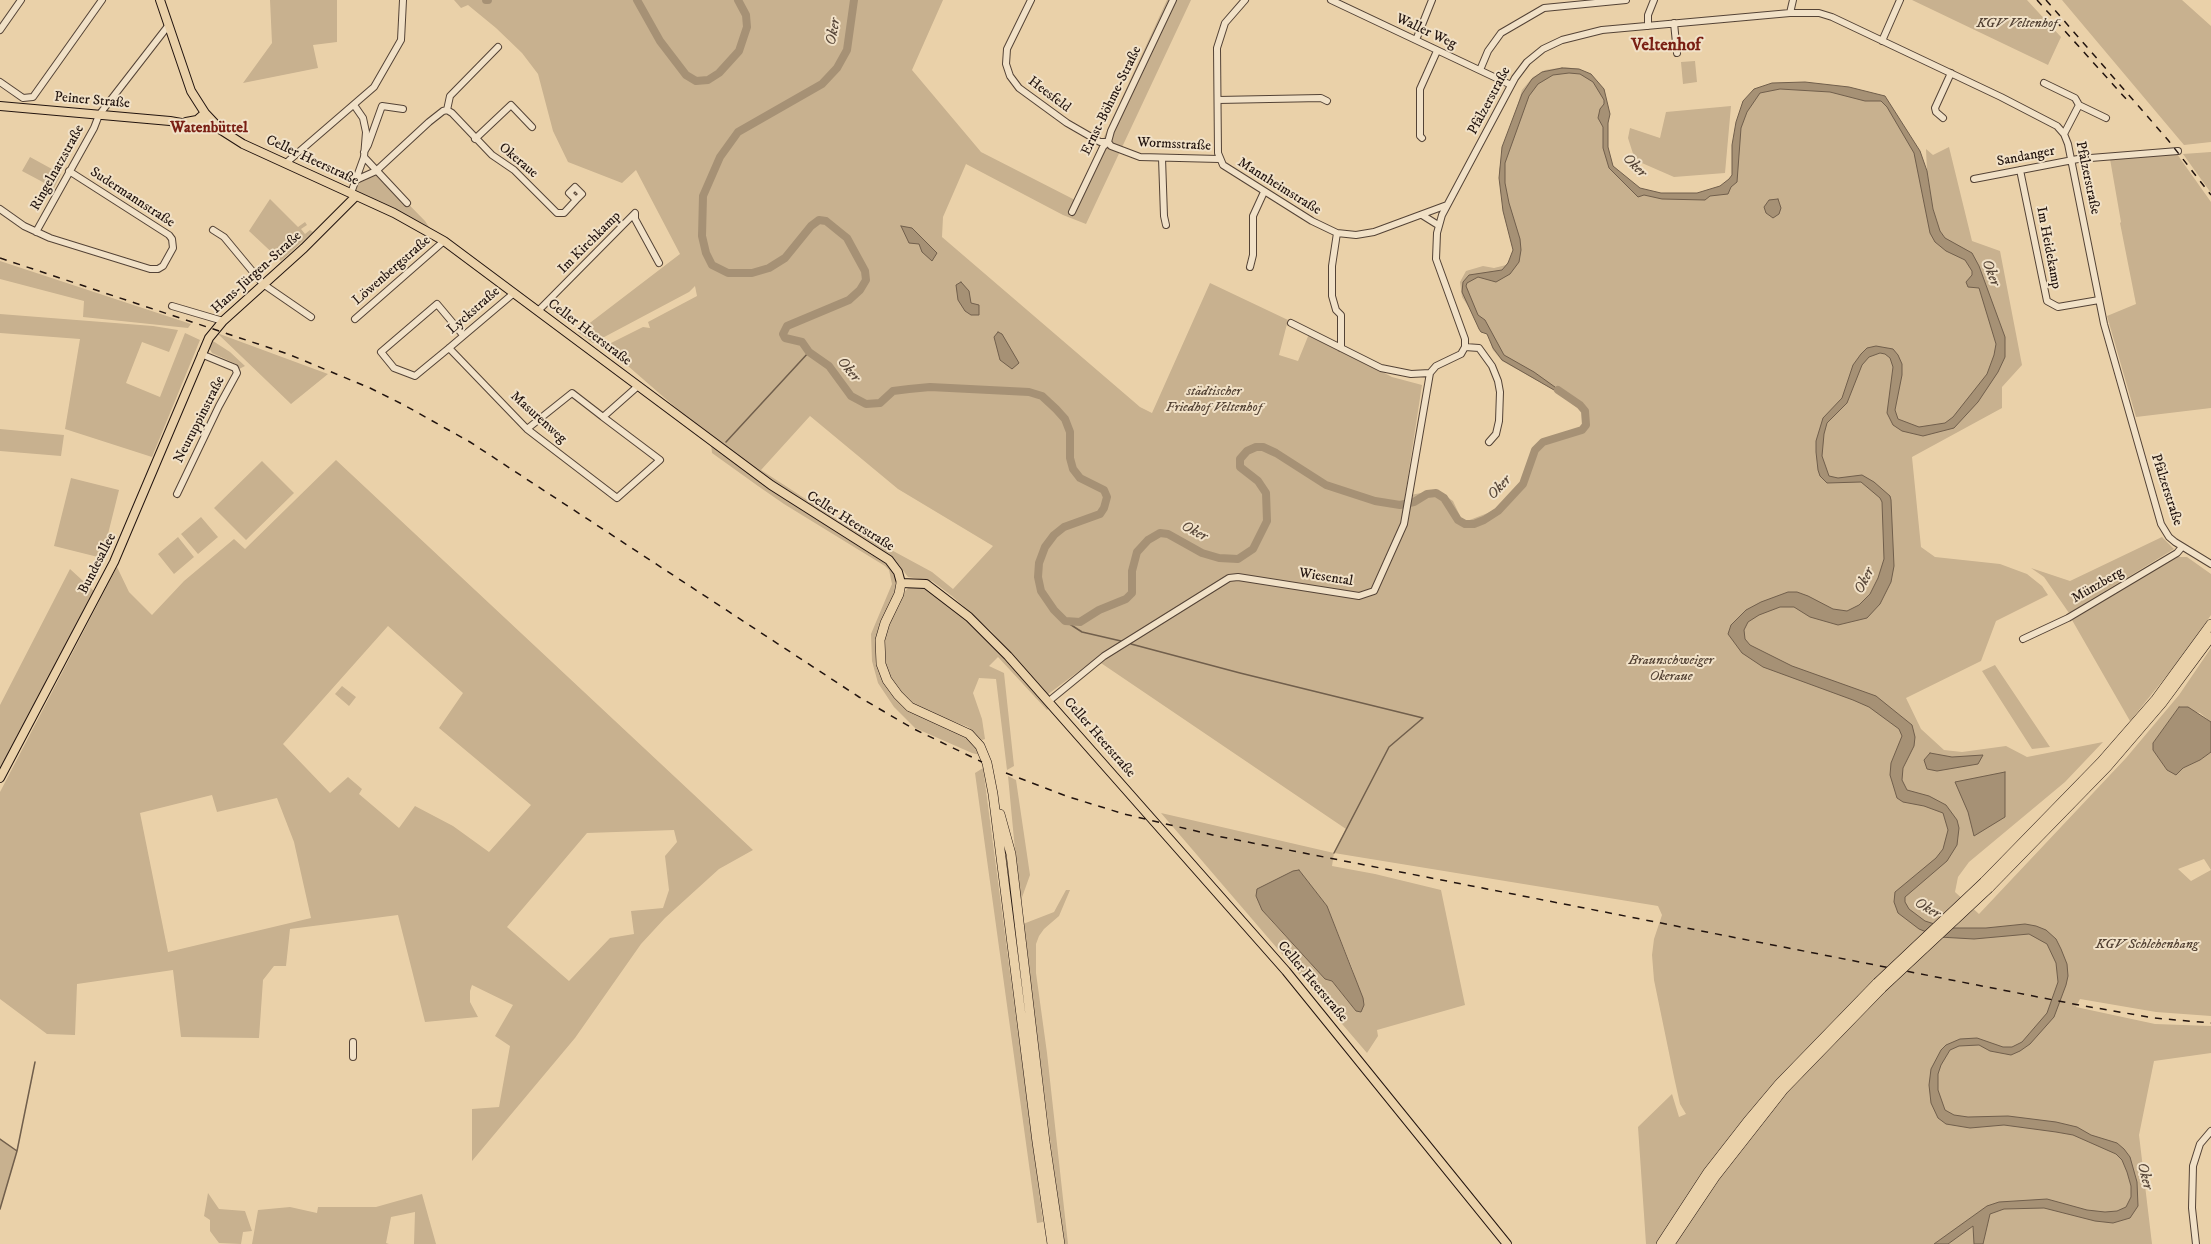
<!DOCTYPE html>
<meta charset="utf-8">
<style>
body{margin:0}
canvas{display:block;background:#ead1a9}
</style>
<canvas width="2211" height="1244"></canvas>
<script>
const ctx = document.querySelector('canvas').getContext('2d');
ctx.lineJoin = 'round';
function fill(path, color) { ctx.fillStyle = color; ctx.fill(path, 'evenodd'); }
const poly = rows => new Path2D(rows.map(r => 'M' + r).join(''));
function stroke(path, color, width, dash) { ctx.strokeStyle = color; ctx.lineWidth = width; ctx.lineCap = dash ? 'butt' : 'round'; ctx.setLineDash(dash || []); ctx.stroke(path); }
function drawText(font, color, halo, rows, align = 'center') {
  ctx.font = font + ' "IM FELL DW Pica",serif'; ctx.lineWidth = 4; ctx.setLineDash([]); ctx.textBaseline = 'middle'; ctx.strokeStyle = halo; ctx.fillStyle = color; for (const [text, x, y, turn = 0] of rows) {
    ctx.save(); ctx.translate(x, y); ctx.rotate((+turn || 0) * Math.PI / 180); ctx.textAlign = isNaN(turn) ? turn : align; if (halo) ctx.strokeText(text, 0, 0); ctx.fillText(text, 0, 0); ctx.restore();
  }
}
const green = poly([
 [270,0,337,0,337,42,313,45,318,68,243,83,272,43],
 [454,0,943,0,912,70,981,152,1075,200,1167,0,1191,0,1086,224,1063,215,966,164,943,217,942,237,1140,407,1152,413,1210,283,1288,320,1279,355,1298,361,1309,334,1392,377,1422,385,1405,496,1437,490,1453,501,1461,518,1467,521,1493,511,1522,484,1533,449,1545,438,1564,436,1581,429,1585,425,1584,413,1554,390,1502,361,1493,350,1488,336,1462,297,1460,282,1466,271,1483,266,1494,268,1506,265,1515,251,1502,201,1499,169,1522,90,1533,77,1545,70,1565,67,1579,69,1605,91,1607,147,1612,166,1638,189,1665,195,1694,194,1722,188,1733,178,1736,123,1759,91,1778,86,1814,86,1881,99,1887,104,1919,153,1933,224,1945,238,1940,231,1933,209,1927,171,1926,149,1933,155,1949,147,1972,241,2000,251,2022,365,2002,387,2002,408,1912,457,1921,547,1935,557,2000,564,2027,574,2042,586,2048,595,1996,621,1981,661,1906,698,1921,729,1944,750,1962,752,2006,746,2027,757,2103,742,2065,782,1969,862,1958,877,1955,892,1979,914,2126,758,2179,695,2211,648,2211,722,2200,713,2179,707,2153,743,2153,750,2167,770,2183,768,2200,760,2211,752,2211,1016,2156,1012,2080,999,2076,1007,2155,1024,2211,1026,2211,1053,2154,1061,2139,1135,2152,1244,1646,1244,1638,1127,1672,1094,1679,1117,1686,1114,1680,1104,1674,1077,1654,980,1652,955,1654,939,1662,915,1658,906,1334,853,1332,866,1375,874,1441,890,1465,1005,1377,1030,1378,1036,1367,1053,1161,813,1334,853,1346,829,1095,659,1047,695,991,631,952,596,932,581,908,577,896,561,888,555,812,510,713,440,605,346,643,327,650,328,648,322,697,296,695,286,689,292,593,343,578,332,680,254,636,170,622,183,568,162,553,131,538,74,522,53,496,28,468,5,461,8],
 [810,416,898,489,993,546,953,589,932,572,847,526,761,470],
 [2204,859,2211,870,2191,881,2178,869],
 [1299,870,1327,906,1352,968,1364,1005,1356,1011,1332,981,1325,979,1267,916,1256,896],
 [1912,0,2027,0,2061,37,2048,65],
 [2062,0,2182,0,2211,26,2211,142,2184,145],
 [1695,61,1697,82,1683,84,1681,62],
 [1731,106,1725,173,1674,177,1635,160,1628,138,1630,128,1660,138,1666,112],
 [2211,152,2211,193,2183,154],
 [2177,154,2211,202,2211,408,2136,417,2107,316,2136,304,2120,223,2121,222,2110,159],
 [30,157,61,174,54,188,22,171],
 [376,171,425,221,435,236,351,193,356,180],
 [270,199,298,227,305,222,307,225,301,229,305,234,310,230,313,232,281,261,249,231],
 [0,261,191,324,188,328,83,317,84,301,0,279],
 [0,314,153,326,178,330,169,352,142,342,126,383,160,397,185,333,200,340,152,457,65,429,80,339,0,333],
 [217,333,328,374,291,404],
 [213,341,230,352,245,366,239,369,236,364,212,353,208,346],
 [0,429,64,435,61,456,0,451],
 [711,443,774,492,889,566,895,577,896,590,877,643,893,695,971,739,980,755,972,753,915,728,894,707,878,683,872,661,871,634,892,584,889,570,885,566,784,504,758,486,712,453],
 [336,460,753,850,719,869,665,918,641,944,575,1038,472,1161,472,1109,499,1107,510,1046,495,1036,513,1005,472,985,470,991,470,1002,478,1017,425,1022,398,915,290,929,286,966,274,966,263,980,259,1038,181,1037,173,970,77,984,75,1035,47,1034,0,999,0,792,117,567,129,592,152,615,184,581,234,539,245,549],
 [388,626,463,693,439,728,531,805,489,852,453,826,415,806,399,828,359,794,362,789,348,777,330,793,283,744],
 [212,795,217,812,277,798,294,842,311,918,168,952,140,813],
 [674,830,677,842,665,856,669,890,663,908,631,911,634,934,610,938,569,981,507,927,587,833],
 [262,461,294,493,246,540,214,508],
 [71,478,119,490,102,558,54,546],
 [201,517,218,537,198,554,181,534],
 [178,537,194,557,174,574,158,554],
 [2162,537,2174,549,2069,613,2044,577,2031,568,2070,581],
 [2176,557,2187,557,2211,574,2211,615,2185,653,2130,721,2072,620],
 [70,569,94,591,0,768,0,705],
 [926,586,974,626,1049,708,1047,710,998,657,989,666,1004,673,1014,766,1007,770,996,679,979,678,973,693,982,719,985,739,982,740,968,727,916,707,898,692,886,668,882,654,885,629,906,590,909,587],
 [1995,665,2050,747,2032,749,1982,671],
 [342,686,356,697,349,706,335,694],
 [983,768,1043,1222,1037,1223,975,773],
 [1008,776,1016,780,1030,875,1020,903],
 [1066,890,1070,890,1059,916,1044,929,1039,936,1036,944,1036,973,1047,1053,1068,1244,1065,1244,1058,1202,1023,924,1054,912],
 [0,1139,17,1151,0,1209],
 [208,1193,219,1209,245,1211,252,1231,243,1232,241,1244,219,1243,210,1231,210,1220,204,1216],
 [422,1194,436,1244,414,1244,415,1212,391,1217,386,1243,389,1244,252,1244,258,1210,290,1207,317,1213,318,1207,376,1207]
]);
const water = poly([
 [1562,68,1579,69,1591,74,1604,89,1610,114,1608,123,1608,147,1613,166,1640,188,1661,193,1697,193,1720,186,1729,179,1732,175,1732,145,1736,122,1743,101,1754,89,1772,83,1805,82,1849,87,1885,96,1920,151,1927,171,1933,209,1940,231,1945,238,1972,253,1979,266,2005,337,2005,357,1998,372,1978,402,1954,428,1923,436,1902,431,1893,425,1887,413,1893,367,1890,358,1885,354,1880,353,1869,357,1862,365,1847,403,1827,423,1824,434,1822,456,1829,476,1838,478,1862,475,1874,482,1890,496,1891,500,1894,566,1891,582,1880,604,1867,618,1838,625,1810,617,1794,607,1780,607,1759,615,1748,622,1744,630,1745,639,1750,645,1792,666,1876,696,1912,725,1915,737,1914,746,1903,768,1902,780,1907,790,1929,796,1946,805,1957,820,1959,828,1957,845,1947,861,1905,897,1905,902,1909,909,1925,921,1947,928,1986,928,2025,924,2036,926,2046,930,2056,939,2061,949,2067,964,2068,976,2066,985,2054,1017,2030,1044,2020,1051,2011,1055,1990,1051,1979,1045,1959,1046,1950,1050,1941,1065,1938,1074,1938,1090,1945,1110,1954,1115,1968,1117,2008,1116,2056,1122,2077,1127,2091,1135,2117,1143,2124,1149,2130,1157,2137,1182,2138,1206,2130,1218,2113,1223,2095,1221,2044,1208,2004,1209,1990,1214,1983,1244,1974,1244,1973,1226,1948,1244,1934,1244,1987,1206,1999,1202,2047,1199,2087,1210,2105,1212,2117,1211,2126,1207,2131,1197,2131,1186,2127,1172,2122,1160,2116,1154,2073,1135,2056,1132,2004,1125,1970,1128,1946,1124,1938,1118,1931,1103,1929,1085,1931,1069,1941,1050,1946,1045,1960,1039,1977,1038,2003,1047,2012,1047,2022,1042,2047,1013,2058,982,2056,963,2047,944,2029,934,1974,939,1939,937,1919,929,1898,913,1894,902,1895,892,1936,858,1943,849,1948,830,1943,813,1924,806,1903,802,1897,798,1890,775,1891,763,1902,736,1899,729,1869,707,1853,700,1763,667,1742,653,1728,634,1731,625,1746,610,1761,602,1788,592,1797,592,1808,596,1833,609,1847,611,1859,605,1870,594,1878,578,1884,559,1882,502,1880,498,1861,482,1827,483,1820,476,1818,470,1816,452,1816,441,1823,418,1842,398,1853,365,1861,354,1867,348,1876,346,1893,349,1898,355,1902,364,1902,375,1895,410,1898,419,1919,427,1945,423,1953,417,1987,374,1994,355,1996,344,1979,288,1968,287,1966,282,1972,275,1972,271,1965,260,1946,251,1935,242,1930,233,1914,153,1887,107,1881,101,1865,101,1830,92,1780,89,1760,93,1747,112,1741,128,1737,182,1731,187,1728,194,1710,196,1705,200,1662,199,1644,195,1638,197,1609,168,1603,148,1603,127,1598,118,1600,109,1604,104,1604,100,1593,82,1580,74,1569,73,1553,75,1538,84,1529,96,1505,163,1505,183,1509,203,1520,239,1521,250,1519,262,1510,274,1496,282,1478,277,1467,283,1466,286,1478,315,1485,320,1504,355,1534,372,1580,405,1502,360,1493,348,1487,334,1481,332,1479,329,1462,292,1463,282,1469,275,1502,270,1508,263,1513,250,1503,211,1499,178,1502,147,1522,94,1532,79,1542,72,1562,68],
 [1778,199,1781,208,1779,214,1773,218,1766,213,1764,207,1769,200,1778,199],
 [901,226,912,228,937,253,932,261,922,252,919,244,909,243,901,226],
 [961,282,969,291,971,303,979,305,979,315,971,315,965,311,958,300,956,285,961,282],
 [998,332,1002,334,1019,363,1012,369,1000,360,994,337,998,332],
 [2179,707,2188,707,2211,722,2211,752,2200,760,2183,768,2176,775,2167,770,2153,750,2153,743,2179,707],
 [1930,753,1952,757,1983,755,1978,764,1937,771,1927,769,1924,760,1930,753],
 [2005,772,2005,817,1974,836,1968,812,1955,782,2005,772],
 [1299,870,1327,906,1363,998,1364,1005,1361,1012,1356,1011,1332,981,1325,979,1262,910,1256,896,1257,889,1293,871,1299,870]
]);
const stream = poly([
 [726,442,809,352],
 [1065,621,1082,632,1121,641],
 [1131,644,1240,673,1423,718,1389,747,1334,853],
 [0,1139,17,1151],
 [0,1209,17,1151,35,1062]
]);
const river = poly([
 [486,0,488,0],
 [637,0,660,41,686,75,696,81,708,80,719,73,739,51,747,27,746,15,738,0],
 [854,0,847,50,837,68,822,84,738,132,720,157,703,196,702,236,706,253,712,265,728,273,752,273,769,268,785,258,811,226,819,220,826,221,847,238,865,271,866,280,860,290,849,300,787,326,783,334,785,338,802,342,809,352,829,366,851,396,866,404,880,403,893,391,909,389,930,387,1029,392,1042,396,1056,409,1065,419,1070,432,1070,458,1073,469,1080,478,1104,490,1107,497,1104,508,1100,514,1064,527,1054,535,1045,547,1039,563,1038,577,1041,591,1054,610,1065,621,1080,622,1099,610,1126,599,1132,593,1132,571,1137,552,1148,540,1160,533,1168,534,1202,553,1219,558,1238,559,1253,549,1267,521,1266,493,1258,481,1240,467,1240,459,1247,451,1256,447,1263,447,1276,453,1326,485,1375,501,1400,505,1414,502,1427,494,1436,493,1444,498,1458,520,1465,524,1474,524,1484,520,1498,511,1523,484,1535,450,1543,442,1582,430,1586,425,1585,411,1580,405,1558,390]
]);
const minor = poly([
 [1031,0,1007,49,1006,64,1010,76,1019,88,1067,123,1100,142,1108,142],
 [1245,0,1225,23,1217,48,1218,153,1223,165,1312,221,1337,233,1356,235,1374,232,1447,205],
 [1331,0,1511,85],
 [1790,13,1793,0],
 [1674,23,1677,53],
 [1648,26,1648,15,1654,0],
 [0,30,21,0],
 [1416,40,1432,0],
 [1882,41,1900,0],
 [1480,70,1488,51,1501,33,1544,8,1626,0],
 [0,82,23,98,33,97,102,0],
 [2044,83,2075,98,2079,105],
 [1218,100,1321,98,1327,101],
 [447,110,452,113,492,155,514,170,557,213,564,213,576,200,582,194,575,187,569,193,576,200],
 [1943,118,1936,112,1935,108,1951,73],
 [2064,134,2079,105,2106,118],
 [1422,138,1420,136,1420,89,1437,51],
 [475,139,511,105,532,127],
 [1108,142,1111,146,1140,157,1219,159],
 [364,152,368,145,382,106,403,109],
 [364,157,407,203],
 [1162,158,1164,216,1166,225],
 [286,163,374,87,401,40,403,0],
 [2020,170,2047,301,2058,307,2099,300],
 [1974,179,2078,159,2178,151],
 [356,180,376,171,429,122,443,111,447,110,450,96,498,47],
 [351,193,364,157,366,132,363,118,354,105],
 [0,209,24,226,50,238,150,269,158,269,163,266,173,248,172,239,169,235,69,171],
 [1072,212,1103,147,1108,142,1111,131,1173,0],
 [1422,215,1438,225],
 [213,230,224,237,263,284,311,317],
 [36,232,94,128,99,115,168,26],
 [1337,233,1332,266,1332,296,1336,310,1341,315,1341,348],
 [1250,267,1253,255,1253,216,1264,192],
 [172,306,223,321],
 [538,311,635,213,635,219,659,263],
 [355,319,444,241],
 [1291,323,1381,368,1411,374,1430,373],
 [463,335,437,304,381,352,394,368,415,376,449,348,514,293],
 [1465,347,1479,348,1492,366,1498,381,1500,392,1499,421,1496,434,1489,442],
 [449,348,527,429,617,498,660,460,603,417],
 [527,429,572,393,603,417,638,386],
 [177,494,219,406,237,373,235,368,201,354],
 [2023,639,2068,618,2177,553,2182,547],
 [1049,701,1104,656,1229,578,1238,577,1359,596,1374,591,1404,524,1430,373,1436,366,1461,354,1465,347,1465,339,1436,259,1437,233,1442,215,1515,78,1527,62,1543,49,1562,40,1602,30,1790,13,1819,13,1832,17,2001,97,2057,126,2064,134,2068,144,2104,324,2161,524,2169,537,2175,542,2211,564],
 [353,1057,353,1042],
 [2196,1244,2192,1208,2193,1166,2200,1144,2211,1131]
]);
const major = poly([
 [160,0,191,91,205,113,221,130,243,144,394,213,444,241,771,485,889,560,898,572,901,583,926,584,969,617,1008,656,1286,971,1507,1244],
 [0,106,170,121,198,126,210,119],
 [186,122,197,120,205,113],
 [0,778,114,562,209,338,223,321,304,248,356,196]
]);
const highway = poly([
 [901,583,899,594,885,623,880,640,881,664,887,680,898,695,910,707,969,734,980,746,987,763,993,794,1037,1142,1052,1244],
 [1000,814,1011,854,1045,1142,1060,1244],
 [1984,882,2101,762,2156,699,2211,624],
 [1989,888,2107,767,2162,703,2211,637],
 [1661,1244,1708,1172,1747,1122,1779,1084,1877,983],
 [1670,1244,1715,1177,1784,1089,1882,988]
]);
const rail = poly([
 [2037,0,2127,100],
 [2046,0,2168,140,2211,195],
 [0,258,288,354,370,388,404,405,470,442,859,697,914,729,982,762],
 [1006,773,1066,796,1124,814,1217,836,2079,1005,2154,1018,2211,1023]
]);
const highwayBridge = poly([
 [1877,983,1984,882],
 [1882,988,1989,888]
]);
const parkNames = [
 ["KGV Veltenhof",2017,24],
 ["städtischer",1214,392],
 ["Friedhof Veltenhof",1214,408],
 ["Braunschweiger",1671,661],
 ["Okeraue",1671,677],
 ["KGV Schlehenhang",2147,945]
];
const streetNames = [
 ["Waller Weg",1426,32,25],
 ["Heesfeld",1049,95,37],
 ["Peiner Straße",92,101,5],
 ["Ernst-Böhme-Straße",1112,101,-64],
 ["Pfälzerstraße",1490,101,-62],
 ["Wormsstraße",1174,145,3],
 ["Sandanger",2026,157,-11],
 ["Celler Heerstraße",312,161,25],
 ["Okeraue",518,161,40],
 ["Ringelnatzstraße",58,168,-61],
 ["Pfälzerstraße",2087,178,78],
 ["Mannheimstraße",1279,187,32],
 ["Sudermannstraße",132,198,33],
 ["Im Kirchkamp",590,243,-45],
 ["Im Heidekamp",2048,248,79],
 ["Löwenbergstraße",392,271,-41],
 ["Hans-Jürgen-Straße",257,273,-42],
 ["Lyckstraße",474,311,-41],
 ["Celler Heerstraße",589,333,37],
 ["Masurenweg",538,418,42],
 ["Neuruppinstraße",200,420,-63],
 ["Pfälzerstraße",2166,490,72],
 ["Celler Heerstraße",850,522,32],
 ["Bundesallee",98,564,-63],
 ["Wiesental",1326,578,9],
 ["Münzberg",2098,586,-30],
 ["Celler Heerstraße",1099,738,49],
 ["Celler Heerstraße",1312,982,50]
];
const waterNames = [
 ["Oker",834,32,-79],
 ["Oker",1634,166,45],
 ["Oker",1990,273,69],
 ["Oker",848,370,51],
 ["Oker",1500,488,-47],
 ["Oker",1194,532,28],
 ["Oker",1865,581,-63],
 ["Oker",1927,909,31],
 ["Oker",2144,1176,76]
];
const quarterNames = [
 ["Watenbüttel",209,129]
];
const districtNames = [
 ["Veltenhof",1666,46]
];
fill(green, '#c8b18f');
fill(water, '#a69175');
stroke(water, '#715f4c', 1);
stroke(stream, '#715f4c', 1.5);
stroke(river, '#a69175', 8);
stroke(minor, '#544336', 8);
stroke(major, '#22140f', 10);
stroke(highway, '#22140f', 10);
stroke(minor, '#f1e1c7', 6);
stroke(major, '#ead1a9', 8);
stroke(highway, '#ead1a9', 9);
stroke(rail, '#22140f', 1.5, [7, 7]);
stroke(highwayBridge, '#22140f', 10, []);
stroke(highwayBridge, '#ead1a9', 9);
drawText('italic 14px', '#544335', '#f1e1c7', parkNames);
drawText('14px', '#22140f', '#f1e1c7', streetNames);
drawText('italic 15px', '#574638', '#f1e1c7', waterNames);
drawText('bold 16px', '#7a1f14', '#f1e1c7', quarterNames);
drawText('bold 18px', '#7a1f14', '#f1e1c7', districtNames);
</script>
